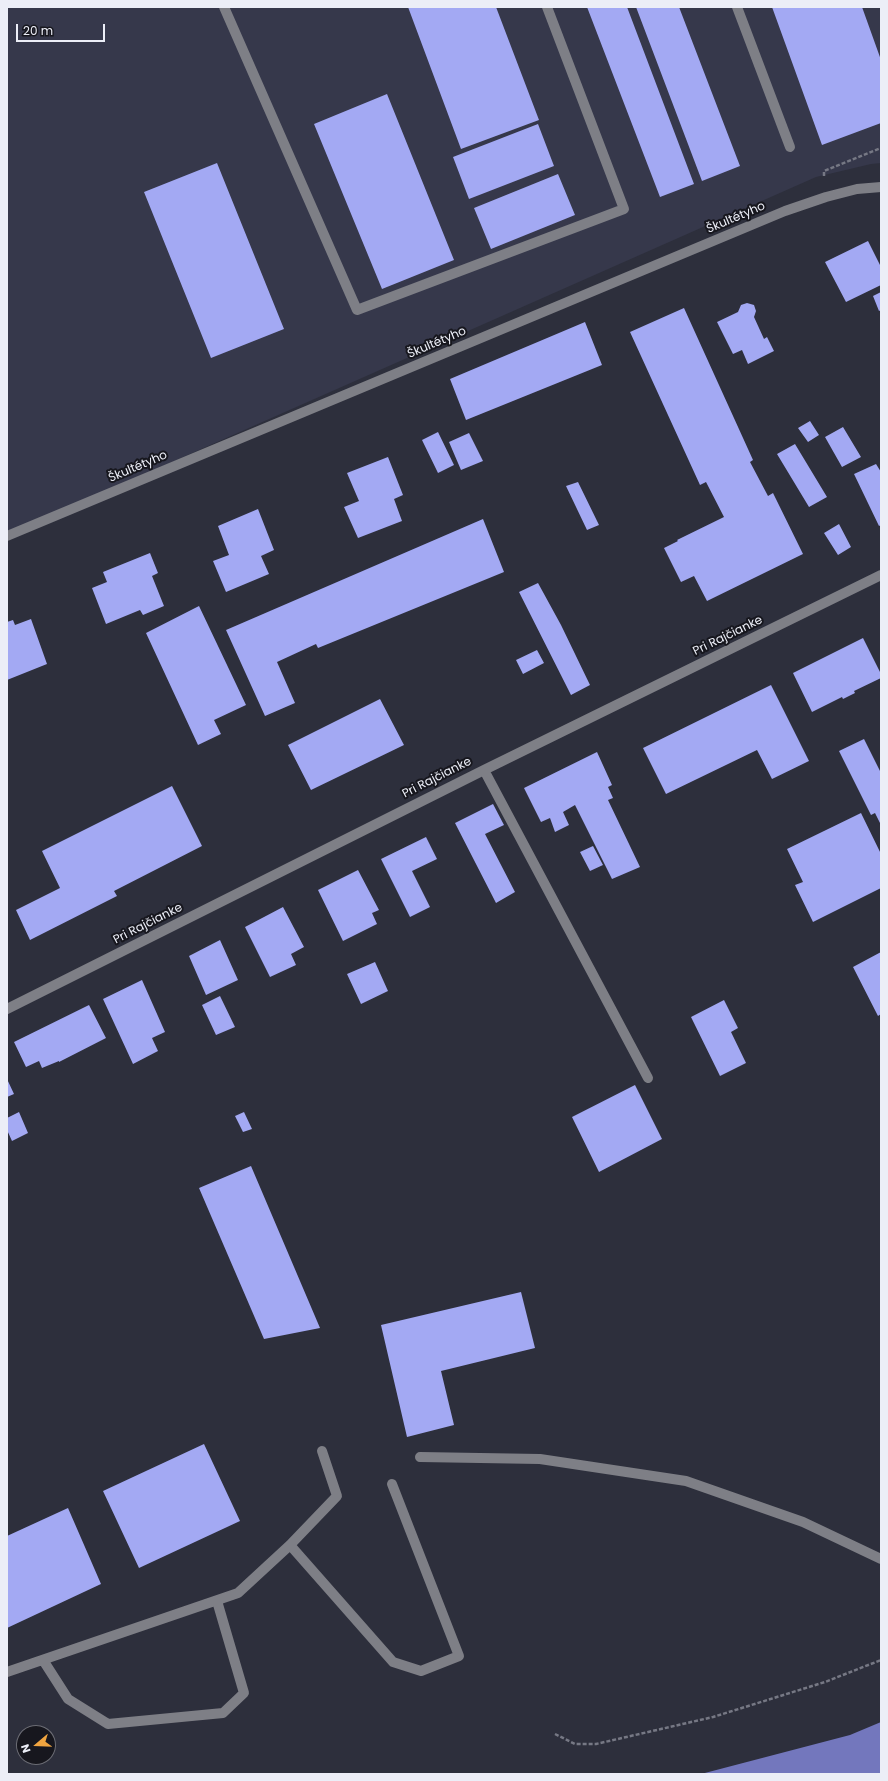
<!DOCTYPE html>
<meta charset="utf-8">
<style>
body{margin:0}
#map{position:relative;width:888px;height:1781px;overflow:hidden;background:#2d2f3c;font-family:Poppins,sans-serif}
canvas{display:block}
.frame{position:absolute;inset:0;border:8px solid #eceef7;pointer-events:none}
.north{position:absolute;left:16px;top:1725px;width:40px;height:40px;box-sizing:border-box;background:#17171e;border:1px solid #6c6d75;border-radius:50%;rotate:251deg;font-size:11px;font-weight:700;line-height:16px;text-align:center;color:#eceef7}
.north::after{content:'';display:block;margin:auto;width:14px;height:18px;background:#f1a540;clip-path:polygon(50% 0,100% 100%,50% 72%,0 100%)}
.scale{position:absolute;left:16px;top:24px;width:89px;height:18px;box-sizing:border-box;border:2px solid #eceef7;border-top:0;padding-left:5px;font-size:12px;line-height:14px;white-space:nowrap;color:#eceef7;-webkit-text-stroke:3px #17171e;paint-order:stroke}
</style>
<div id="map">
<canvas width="888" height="1781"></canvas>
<div class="frame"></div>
<div class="north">N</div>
<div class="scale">20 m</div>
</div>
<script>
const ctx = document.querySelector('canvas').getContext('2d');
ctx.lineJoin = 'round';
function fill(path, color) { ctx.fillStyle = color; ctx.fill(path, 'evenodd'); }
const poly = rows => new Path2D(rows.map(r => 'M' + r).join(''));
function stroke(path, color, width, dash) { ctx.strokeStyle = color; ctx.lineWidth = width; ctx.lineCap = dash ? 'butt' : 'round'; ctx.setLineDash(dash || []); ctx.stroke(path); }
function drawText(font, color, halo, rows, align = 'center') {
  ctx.font = font + ' Poppins,sans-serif'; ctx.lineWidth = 4; ctx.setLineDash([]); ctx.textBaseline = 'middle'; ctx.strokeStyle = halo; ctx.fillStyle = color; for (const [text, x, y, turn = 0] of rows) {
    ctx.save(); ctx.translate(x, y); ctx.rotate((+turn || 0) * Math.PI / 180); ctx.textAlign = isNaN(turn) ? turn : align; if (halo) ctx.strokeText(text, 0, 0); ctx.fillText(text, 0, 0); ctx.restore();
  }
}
const built = poly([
 [7,7,881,7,881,163,871,164,816,177,7,535]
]);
const water = poly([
 [881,1722,881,1774,701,1774,850,1735]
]);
const building = poly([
 [408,7,496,7,539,120,461,149],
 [587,7,627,7,694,184,660,197],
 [636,7,679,7,740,166,702,181],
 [772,7,862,7,881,60,881,123,822,145],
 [387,94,454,260,382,289,314,124],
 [538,124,554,166,469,199,453,157],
 [217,163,284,329,211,358,144,192],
 [558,174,575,215,491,249,474,208],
 [868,241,881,267,881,285,846,302,825,262],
 [881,292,881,310,879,311,873,296],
 [747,303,754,305,756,311,754,317,764,339,767,337,774,351,748,364,742,350,733,354,717,322,738,312,741,305],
 [684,308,753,460,750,462,768,496,773,493,803,554,707,601,694,576,681,582,664,548,678,541,677,540,724,517,706,482,700,485,630,332],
 [585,322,602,365,466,420,450,379],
 [810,421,819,435,808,442,798,428],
 [843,427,861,457,842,467,825,437],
 [438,432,454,465,438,473,422,440],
 [469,433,483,461,461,470,449,442],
 [795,444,827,497,809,507,777,454],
 [388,457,403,495,394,499,402,521,358,538,344,507,359,501,347,473],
 [876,464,881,472,881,525,879,526,854,474],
 [578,482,599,525,587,530,566,486],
 [258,509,274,550,261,556,269,574,226,592,213,561,229,555,218,526],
 [483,519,504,572,318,648,316,644,277,662,295,703,265,716,226,630],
 [839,524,851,547,838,555,824,533],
 [150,553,158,573,152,576,164,606,143,615,140,610,106,624,92,588,107,582,103,572],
 [538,583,561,625,590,685,571,695,519,592],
 [199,606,246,705,214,720,221,734,198,745,146,633],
 [31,619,47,664,7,680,7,622,13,620,15,625],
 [863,638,881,674,881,678,854,691,855,693,843,699,842,697,812,712,793,673],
 [537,650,544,663,523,674,516,660],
 [771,685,809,761,772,779,757,750,666,794,643,748],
 [380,699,404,745,311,790,288,745],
 [864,739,881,773,881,825,875,813,871,815,839,751],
 [597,752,612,785,608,787,613,798,608,800,640,867,612,879,575,805,563,812,569,825,555,832,550,818,541,822,524,788],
 [172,786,202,846,114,891,117,896,30,940,16,910,60,888,42,851],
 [493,804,504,825,485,834,515,892,496,903,455,823],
 [861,813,881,854,881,888,813,922,795,885,803,882,787,849],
 [426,837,437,859,412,871,430,907,410,917,381,859],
 [593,846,603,865,590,871,580,852],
 [358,870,379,910,372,913,377,924,343,941,318,890],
 [283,907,304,947,291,954,296,965,270,977,245,927],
 [220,940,238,980,206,995,189,956],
 [881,952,881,1014,878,1016,853,967],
 [375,962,388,991,361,1004,347,974],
 [142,980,165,1032,152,1038,158,1051,133,1064,103,999],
 [220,996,235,1027,216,1035,202,1005],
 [724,1000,738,1028,731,1032,746,1063,720,1076,691,1017],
 [89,1005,106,1038,59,1062,59,1061,42,1068,39,1061,26,1067,14,1042],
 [7,1079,14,1094,7,1097],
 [635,1085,662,1139,599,1172,572,1117],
 [19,1112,28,1133,12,1141,7,1130,7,1118],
 [244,1112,252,1129,243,1132,235,1116],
 [251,1166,320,1328,264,1339,199,1188],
 [521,1292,535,1348,441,1371,454,1425,407,1437,381,1325],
 [204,1444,240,1521,139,1568,103,1491],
 [68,1508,101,1584,7,1628,7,1536]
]);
const path = poly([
 [824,176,824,171,881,148],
 [555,1734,575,1744,596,1744,713,1717,825,1682,881,1660]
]);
const minor = poly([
 [224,7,357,310,624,209,547,7],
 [737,7,790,147],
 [7,536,785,211,826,197,857,189,881,187],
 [484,770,648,1078],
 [7,1009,484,770,881,575],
 [420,1457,540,1459,686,1481,803,1522,881,1559],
 [290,1545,393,1662,421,1671,459,1656,392,1484],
 [43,1660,68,1699,108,1724,223,1713,244,1693,217,1601],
 [7,1672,238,1593,290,1545,337,1496,322,1451]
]);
const streetNames = [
 ["Škultétyho",736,218,-23],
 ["Škultétyho",437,343,-23],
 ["Škultétyho",138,467,-23],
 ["Pri Rajčianke",728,636,-26],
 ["Pri Rajčianke",437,778,-27],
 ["Pri Rajčianke",148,924,-27]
];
fill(built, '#36384b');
fill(water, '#7377bd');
fill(building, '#a3a9f3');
stroke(path, '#767884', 2.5, [4, 2]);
stroke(minor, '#7e7f86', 10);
drawText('12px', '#eceef7', '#17171e', streetNames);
</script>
